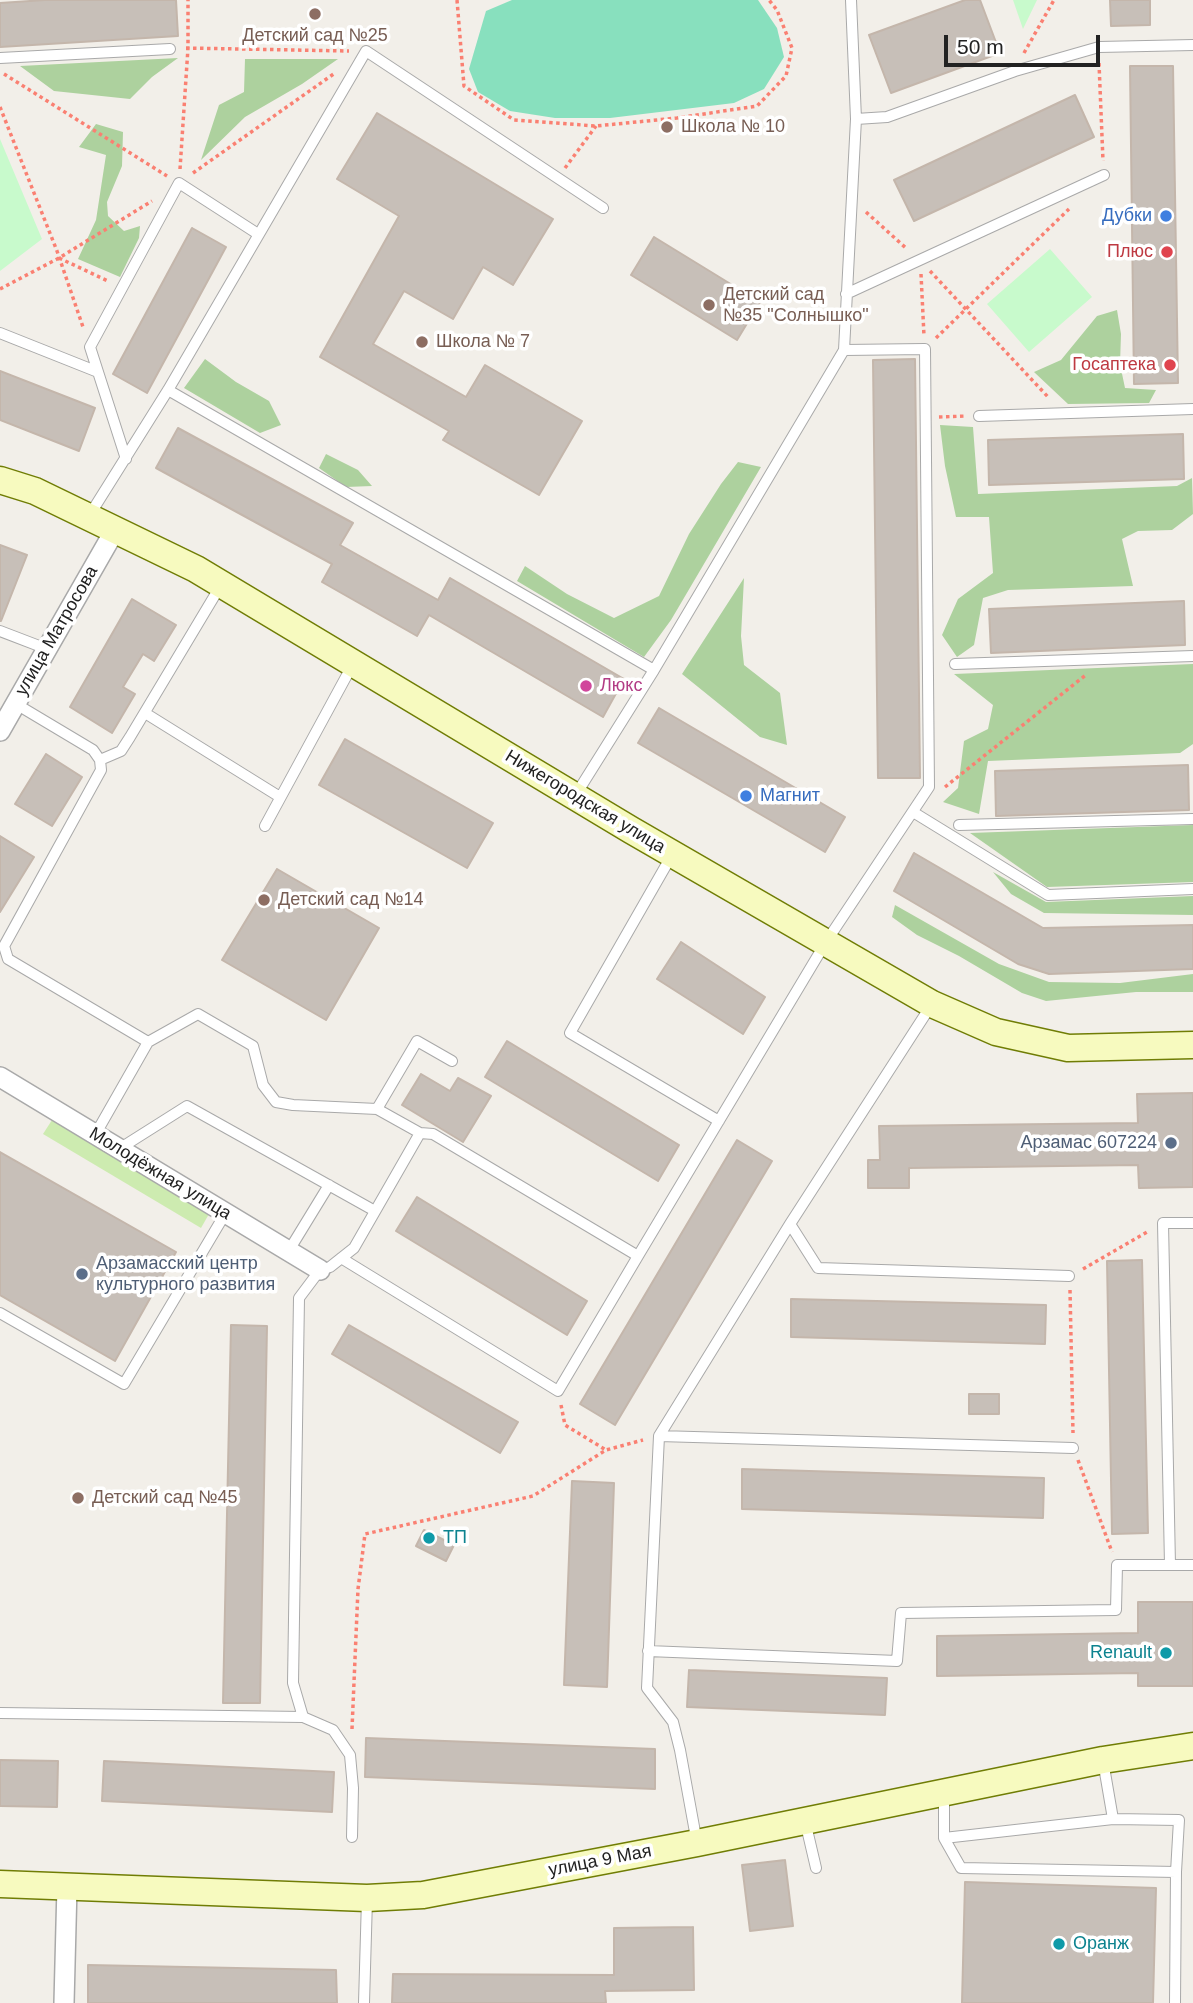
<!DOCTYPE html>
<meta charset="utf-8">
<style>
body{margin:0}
#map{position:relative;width:1193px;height:2003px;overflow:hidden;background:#f2efe9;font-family:Helvetica,sans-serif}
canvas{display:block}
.scale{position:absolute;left:944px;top:35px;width:156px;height:32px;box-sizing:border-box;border:4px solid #222;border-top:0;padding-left:9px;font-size:21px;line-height:24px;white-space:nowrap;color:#222;-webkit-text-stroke:5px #fff;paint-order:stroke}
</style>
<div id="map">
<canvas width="1193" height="2003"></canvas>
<div class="scale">50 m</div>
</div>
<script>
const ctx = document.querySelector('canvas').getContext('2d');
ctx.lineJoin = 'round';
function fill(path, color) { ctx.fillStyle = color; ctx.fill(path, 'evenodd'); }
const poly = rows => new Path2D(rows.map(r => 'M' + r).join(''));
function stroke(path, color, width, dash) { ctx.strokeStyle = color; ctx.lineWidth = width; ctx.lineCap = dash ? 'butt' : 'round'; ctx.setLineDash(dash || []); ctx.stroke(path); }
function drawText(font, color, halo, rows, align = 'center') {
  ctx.font = font + ' Helvetica,sans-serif'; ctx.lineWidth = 7; ctx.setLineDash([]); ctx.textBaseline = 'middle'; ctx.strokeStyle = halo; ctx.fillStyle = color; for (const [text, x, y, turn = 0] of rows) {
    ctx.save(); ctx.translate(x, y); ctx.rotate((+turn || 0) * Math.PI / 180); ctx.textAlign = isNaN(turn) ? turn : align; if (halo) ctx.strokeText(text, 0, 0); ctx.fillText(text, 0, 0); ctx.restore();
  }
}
const grass = poly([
 [52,1120,209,1214,201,1228,43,1134]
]);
const forest = poly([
 [178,58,152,77,130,99,54,91,20,66],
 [245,59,338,59,302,84,245,117,201,160,219,105,244,92],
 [96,124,123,132,122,166,107,202,108,216,124,231,140,226,139,238,120,277,78,259,96,220,106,155,79,147],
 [1117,310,1121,334,1120,364,1125,388,1156,390,1149,403,1068,404,1034,372,1061,360,1097,316],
 [205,359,236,382,269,401,281,425,260,433,184,388],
 [940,425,973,427,978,494,1177,486,1192,478,1193,514,1172,530,1138,531,1122,539,1133,586,1008,590,983,598,974,645,957,657,942,635,958,599,993,573,989,517,956,517,945,466],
 [326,454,358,470,372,486,346,487,319,468],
 [738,462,761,467,671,620,644,657,517,581,525,566,567,594,614,618,659,596,689,534,721,484],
 [744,578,741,636,744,665,780,693,787,745,760,737,682,674],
 [1193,664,1193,744,1180,753,988,761,979,814,943,802,958,788,964,741,988,729,993,705,954,674],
 [1193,825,1193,882,1047,887,970,833],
 [993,872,1046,902,1193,896,1193,915,1044,913,1011,894],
 [895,905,999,964,1049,982,1120,983,1193,974,1193,992,1136,992,1046,1001,1022,993,959,956,917,935,892,917]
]);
const park = poly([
 [1013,0,1037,0,1023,29],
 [0,139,42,239,0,271],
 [1050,249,1092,297,1029,352,987,304]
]);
const pitch = poly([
 [512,0,758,0,777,28,784,57,764,89,734,103,610,118,555,118,510,111,478,92,469,69,486,11]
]);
const building = poly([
 [45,0,176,0,178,36,0,47,0,3,45,0],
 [965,0,980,0,1000,53,891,93,869,35,965,0],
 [1110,0,1150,0,1150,25,1111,26,1110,0],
 [1130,66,1173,66,1178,383,1134,384,1130,66],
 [1075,95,1094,137,914,221,894,180,1075,95],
 [377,113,553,219,513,285,483,267,453,319,404,291,373,344,466,397,485,365,582,421,539,495,443,440,449,431,320,357,399,216,337,179,377,113],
 [192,228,226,247,147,393,113,374,192,228],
 [654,237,760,302,737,340,631,275,654,237],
 [915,359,920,778,878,778,873,360,915,359],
 [0,371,95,408,79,451,0,420,0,371],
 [178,428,353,523,340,545,438,600,450,578,624,679,603,717,429,615,417,636,322,582,332,564,156,468,178,428],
 [1183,434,1184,479,989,485,988,440,1183,434],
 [0,545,27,555,1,621,0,621,0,545],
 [132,599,176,625,154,661,143,654,123,687,135,694,112,733,70,707,132,599],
 [1184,601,1185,645,991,653,989,609,1184,601],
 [659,708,845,817,825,852,638,743,659,708],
 [345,739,493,823,467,868,319,785,345,739],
 [46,754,82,777,52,826,15,804,46,754],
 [1188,765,1189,810,996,816,995,771,1188,765],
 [0,836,34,857,0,912,0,836],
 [914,853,1043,928,1193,925,1193,969,1049,974,1018,964,894,891,914,853],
 [277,869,379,928,326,1020,222,960,277,869],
 [681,942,765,997,743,1034,657,979,681,942],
 [507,1041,679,1145,658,1181,485,1077,507,1041],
 [421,1074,450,1091,458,1078,491,1096,463,1142,402,1105,421,1074],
 [1193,1093,1193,1187,1139,1188,1138,1165,909,1168,909,1188,868,1188,868,1160,880,1160,879,1126,1138,1123,1137,1094,1193,1093],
 [737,1140,772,1161,615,1425,580,1404,737,1140],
 [0,1152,176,1252,115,1361,0,1295,0,1152],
 [417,1197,587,1301,567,1335,396,1231,417,1197],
 [1142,1260,1148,1533,1112,1534,1107,1261,1142,1260],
 [791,1299,1046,1305,1045,1344,791,1337,791,1299],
 [231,1325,267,1326,260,1703,223,1703,231,1325],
 [349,1325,518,1422,500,1453,332,1354,349,1325],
 [969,1394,999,1394,999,1414,969,1414,969,1394],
 [742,1469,1044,1478,1043,1518,742,1509,742,1469],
 [572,1481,614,1483,607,1687,564,1685,572,1481],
 [424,1530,454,1545,446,1561,416,1546,424,1530],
 [1138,1602,1193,1602,1193,1686,1138,1686,1138,1673,937,1676,937,1636,1138,1633,1138,1602],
 [689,1670,887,1678,885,1715,687,1707,689,1670],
 [366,1738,655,1749,655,1789,365,1777,366,1738],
 [0,1760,58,1761,57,1807,0,1806,0,1760],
 [104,1761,334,1772,332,1812,102,1801,104,1761],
 [785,1860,793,1926,750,1931,742,1865,785,1860],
 [965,1882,1156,1888,1153,2003,962,2003,965,1882],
 [693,1927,694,1990,605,1991,606,2003,392,2003,393,1974,614,1975,614,1928,693,1927],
 [88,1965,336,1970,337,2003,88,2003,88,1965]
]);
const path = poly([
 [457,0,464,86,514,120,596,126,677,118,757,106,786,76,792,48,777,10,769,0],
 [186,48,349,51],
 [1024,53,1054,0],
 [1099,63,1103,161],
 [4,74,167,176],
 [0,107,57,251,83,327],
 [565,168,596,126],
 [180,169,188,48,188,0],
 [193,173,335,73],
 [866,212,907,249],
 [59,258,108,281],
 [930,271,1049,398],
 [921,274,924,336],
 [0,289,59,258,152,201],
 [936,338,1069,209],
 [939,417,967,416],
 [945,787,1087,674],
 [1083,1269,1149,1231],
 [1070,1290,1073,1433],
 [561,1405,565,1425,606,1450],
 [1078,1460,1112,1552],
 [352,1729,358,1589,365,1534,533,1496,606,1450,643,1440]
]);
const lane = poly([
 [851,0,856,119],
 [0,58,170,49],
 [846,294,1104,175],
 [0,333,98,372],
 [168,390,654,670],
 [979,416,1193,409],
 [126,459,90,347,179,183,258,234],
 [89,516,168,390,366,51,603,208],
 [0,631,47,649],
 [955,664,1193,656],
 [16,704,93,750,100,760,101,770,4,946,8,959,148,1042],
 [145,713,280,797],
 [100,760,121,751,130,737,221,585],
 [575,796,654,670,844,350,856,119,887,117,1015,71,1099,47,1193,45],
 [913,812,1048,895,1193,889],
 [959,825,1193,819],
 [265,826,353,664],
 [672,855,570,1033,719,1121],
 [420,1133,377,1109,417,1041,452,1061],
 [95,1135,148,1042,198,1014,253,1046,263,1085,276,1102,293,1105,377,1109],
 [119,1149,187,1106,375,1211],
 [1193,1223,1163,1223,1170,1565,1193,1565],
 [790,1224,818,1268,1069,1276],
 [288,1252,329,1185],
 [341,1258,558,1391,638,1256],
 [0,1313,124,1384,225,1214],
 [659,1436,1073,1448],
 [648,1651,897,1661,901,1613,1116,1610,1117,1565,1170,1565],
 [0,1713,303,1717],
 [1103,1761,1113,1819],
 [944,1794,944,1838,961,1868,1176,1872],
 [805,1821,816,1868],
 [352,1837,353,1788,350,1755,333,1730,303,1717,293,1683,299,1298,320,1270,330,1267,354,1248,420,1133,433,1134,638,1256,826,942,929,787,925,349,844,350],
 [944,1838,1113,1819,1179,1820,1176,1872,1175,2003],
 [697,1843,680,1750,673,1722,647,1688,659,1436,790,1224,932,1004],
 [364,2003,367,1899]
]);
const street = poly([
 [0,731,115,530],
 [0,1077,320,1270],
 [64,2003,67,1886]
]);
const secondary = poly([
 [0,480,35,491,196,569,631,830,932,1004,996,1032,1068,1048,1193,1045],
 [0,1884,367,1898,423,1895,697,1843,1103,1760,1193,1746]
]);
const markers = [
 [315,14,7,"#8d6e63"],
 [667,127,7,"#8d6e63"],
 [1166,216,7,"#3f7fe0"],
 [1167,252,7,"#e0444e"],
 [709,305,7,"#8d6e63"],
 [422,342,7,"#8d6e63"],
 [1170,365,7,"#e0444e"],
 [586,686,7,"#d1479c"],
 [746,796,7,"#3f7fe0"],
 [264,900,7,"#8d6e63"],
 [1171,1143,7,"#5c6f8a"],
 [82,1274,7,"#5c6f8a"],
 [78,1498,7,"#8d6e63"],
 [429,1538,7,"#0f9aa8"],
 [1166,1653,7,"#0f9aa8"],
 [1059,1944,7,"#0f9aa8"]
];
const educationNames = [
 ["Детский сад №25",315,36,"center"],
 ["Школа № 10",681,127],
 ["Детский сад",723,295],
 ["№35 \"Солнышко\"",723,316],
 ["Школа № 7",436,342],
 ["Детский сад №14",278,900],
 ["Детский сад №45",92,1498]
];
const shopNames = [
 ["Дубки",1152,216],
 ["Магнит",760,796,"left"]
];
const healthNames = [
 ["Плюс",1153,252],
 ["Госаптека",1156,365]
];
const streetNames = [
 ["улица Матросова",57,631,-60],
 ["Нижегородская улица",585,802,31],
 ["Молодёжная улица",160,1174,31],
 ["улица 9 Мая",600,1861,-11]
];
const hotelNames = [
 ["Люкс",600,686]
];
const serviceNames = [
 ["Арзамас 607224",1157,1143],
 ["Арзамасский центр",96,1264,"left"],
 ["культурного развития",96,1285,"left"]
];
const cultureNames = [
 ["ТП",443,1538],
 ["Renault",1152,1653,"right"],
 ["Оранж",1073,1944]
];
fill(grass, '#cdebb0');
fill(forest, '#add19e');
fill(park, '#c8facc');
fill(pitch, '#88e0be');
fill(building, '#c7bfb8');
stroke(building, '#c4b6ab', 2);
stroke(lane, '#a9a9a9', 12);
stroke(street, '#a9a9a9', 22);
stroke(secondary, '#707d05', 29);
stroke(path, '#fa8072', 3.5, [3.5, 3.5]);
stroke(lane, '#fff', 10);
stroke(street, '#fff', 19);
stroke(secondary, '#f7fabf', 26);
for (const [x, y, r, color] of markers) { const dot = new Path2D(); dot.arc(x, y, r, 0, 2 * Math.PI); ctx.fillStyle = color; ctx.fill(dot); stroke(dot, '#fff', 2.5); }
drawText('18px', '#785e54', '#fff', educationNames, 'left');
drawText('18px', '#366cbe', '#fff', shopNames, 'right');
drawText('18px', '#be3a42', '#fff', healthNames, 'right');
drawText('18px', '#222', '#fff', streetNames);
drawText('18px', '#b23c85', '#fff', hotelNames, 'left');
drawText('18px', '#4e5e75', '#fff', serviceNames, 'right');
drawText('18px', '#0d838f', '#fff', cultureNames, 'left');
</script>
